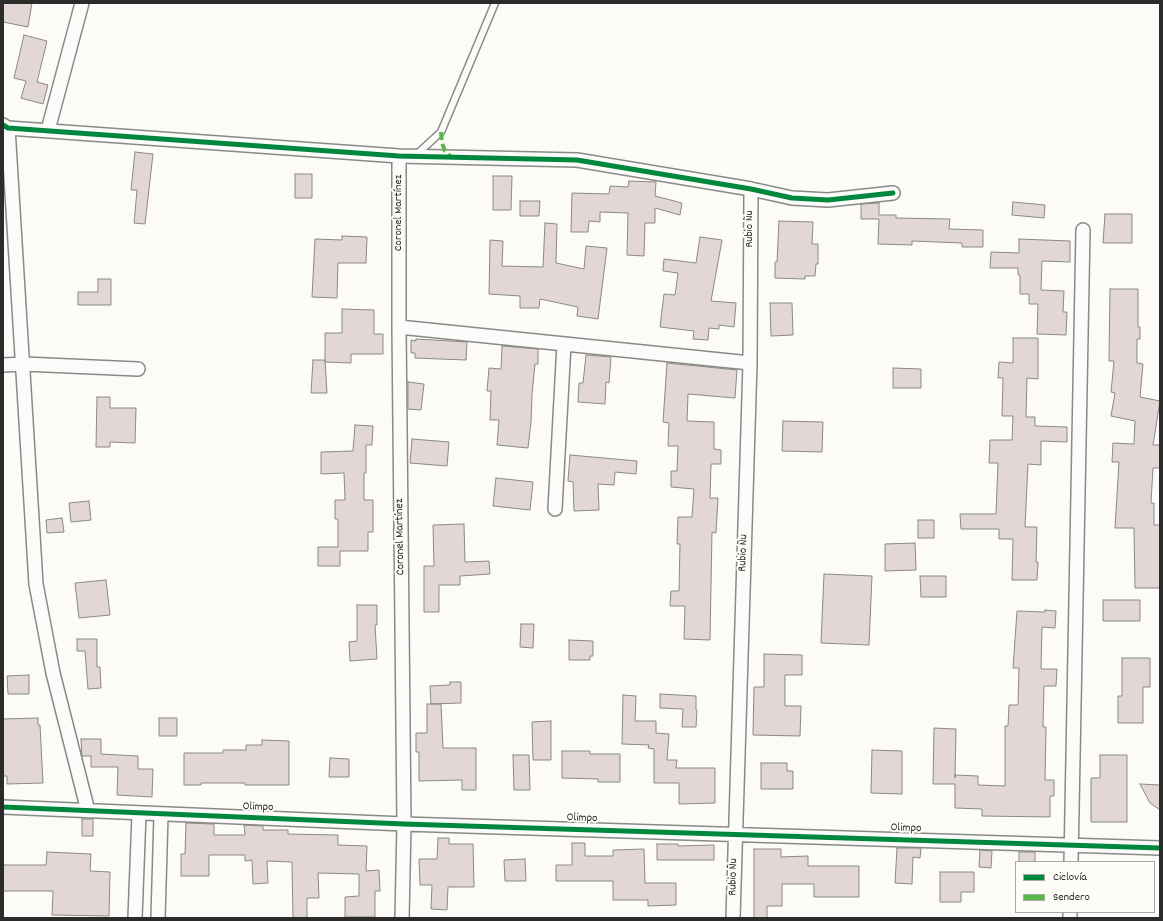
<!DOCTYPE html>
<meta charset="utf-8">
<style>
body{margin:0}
#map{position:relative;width:1163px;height:921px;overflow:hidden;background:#fcfbf8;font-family:Dekko,sans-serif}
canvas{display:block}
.frame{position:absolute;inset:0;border:4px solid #2b2b2b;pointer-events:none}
.legend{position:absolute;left:1015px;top:861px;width:140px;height:52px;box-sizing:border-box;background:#fdfcf7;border:1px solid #a9a8a5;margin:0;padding:5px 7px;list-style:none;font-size:12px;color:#2b2b2b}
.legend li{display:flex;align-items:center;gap:8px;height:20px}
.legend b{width:20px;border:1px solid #a9a8a5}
</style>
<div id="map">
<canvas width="1163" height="921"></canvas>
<div class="frame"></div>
<ul class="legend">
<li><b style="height:5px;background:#00873e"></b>Ciclovía</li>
<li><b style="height:5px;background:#58b947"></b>Sendero</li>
</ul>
</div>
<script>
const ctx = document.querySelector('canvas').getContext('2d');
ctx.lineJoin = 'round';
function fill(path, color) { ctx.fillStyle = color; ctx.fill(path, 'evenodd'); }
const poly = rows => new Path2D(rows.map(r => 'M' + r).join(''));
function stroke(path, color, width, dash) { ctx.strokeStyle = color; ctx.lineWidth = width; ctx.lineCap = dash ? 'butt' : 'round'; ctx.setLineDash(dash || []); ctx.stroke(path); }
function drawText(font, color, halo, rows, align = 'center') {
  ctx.font = font + ' Dekko,sans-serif'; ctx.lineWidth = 4; ctx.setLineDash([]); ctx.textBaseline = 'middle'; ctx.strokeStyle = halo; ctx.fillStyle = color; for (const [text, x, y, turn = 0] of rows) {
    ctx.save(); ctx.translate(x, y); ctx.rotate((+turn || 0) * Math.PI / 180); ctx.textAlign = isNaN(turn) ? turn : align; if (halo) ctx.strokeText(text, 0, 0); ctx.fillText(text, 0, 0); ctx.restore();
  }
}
const building = poly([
 [3,3,32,3,28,27,3,22,3,3],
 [24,35,47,41,37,82,48,85,43,104,21,98,26,81,14,78,24,35],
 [135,152,153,154,145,224,134,223,137,190,131,190,135,152],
 [295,174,312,174,312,198,295,198,295,174],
 [493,176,512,176,511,210,493,210,493,176],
 [629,181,656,182,655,196,682,203,680,215,655,208,655,223,645,223,644,256,627,255,628,213,600,212,600,222,589,221,588,232,571,232,572,193,609,194,610,186,628,187,629,181],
 [520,201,540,201,539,216,520,216,520,201],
 [1013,202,1045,205,1044,218,1012,215,1013,202],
 [879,203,879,215,896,215,896,218,950,219,949,229,983,230,983,247,962,247,962,243,912,241,912,245,878,244,879,219,861,219,861,204,879,203],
 [1105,214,1132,214,1132,243,1103,243,1105,214],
 [779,221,813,222,812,244,818,244,818,264,816,264,815,276,805,276,805,279,775,278,775,262,777,262,779,221],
 [545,223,557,224,556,263,584,269,586,246,607,248,598,319,577,316,578,307,540,299,539,308,520,308,520,296,489,294,490,240,503,241,502,266,543,267,545,223],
 [342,236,367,237,366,263,338,263,337,298,312,297,315,239,342,240,342,236],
 [700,237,722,240,711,301,736,303,734,327,719,325,719,329,709,328,708,340,693,339,694,331,660,327,664,294,675,295,678,273,663,271,664,259,696,263,700,237],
 [1019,239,1070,241,1070,262,1042,261,1041,290,1064,291,1063,312,1067,312,1066,335,1037,334,1038,304,1029,304,1029,294,1020,294,1020,275,1018,275,1018,268,990,268,991,252,1019,253,1019,239],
 [98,279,111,279,111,305,78,305,78,292,98,292,98,279],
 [1110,289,1138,289,1138,327,1140,327,1140,339,1137,339,1137,363,1143,364,1140,397,1160,401,1153,445,1160,445,1160,468,1153,468,1151,503,1154,503,1154,525,1160,525,1160,588,1135,588,1134,528,1115,528,1119,462,1112,462,1113,443,1134,444,1135,421,1111,416,1115,393,1111,392,1114,361,1109,361,1110,289],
 [770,303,792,303,793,335,771,336,770,303],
 [342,309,374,310,374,334,383,334,383,354,351,354,351,363,325,362,325,333,342,333,342,309],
 [1013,338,1038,338,1038,379,1027,378,1026,417,1035,417,1035,426,1067,427,1067,442,1041,441,1041,465,1028,464,1025,527,1037,527,1036,562,1038,562,1037,580,1012,580,1013,539,999,539,999,529,961,529,960,514,996,514,998,463,989,463,990,440,1012,440,1013,416,1002,416,1003,378,998,378,999,362,1013,363,1013,338],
 [416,339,467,342,466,360,415,358,415,353,411,353,411,340,416,341,416,339],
 [502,346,538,349,538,364,535,364,532,394,531,422,528,448,497,445,499,420,490,420,491,391,487,391,489,368,501,369,502,346],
 [586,355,611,357,609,383,606,382,605,404,578,402,579,383,583,383,586,355],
 [313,360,325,360,327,393,311,393,313,360],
 [667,363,737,370,735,398,688,394,687,421,714,422,714,449,721,450,721,464,711,464,710,498,718,498,716,533,712,532,710,640,684,639,685,606,670,606,671,591,679,591,680,544,677,544,678,517,692,517,694,489,671,487,671,471,677,471,678,446,668,446,669,423,663,422,667,363],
 [893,368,921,369,921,388,893,388,893,368],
 [408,382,424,384,421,410,408,409,408,382],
 [97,397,110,397,110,408,136,408,135,443,110,442,110,447,96,447,97,397],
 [783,421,823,422,822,452,782,451,783,421],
 [355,425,373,426,372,445,366,445,366,473,364,473,364,500,373,500,373,532,368,532,368,551,340,551,340,566,318,566,318,547,338,547,338,519,335,519,335,500,345,500,344,473,321,474,321,452,353,451,355,425],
 [412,439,449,442,447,466,410,463,412,439],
 [570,455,637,461,636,474,615,472,614,485,598,484,599,510,574,511,573,482,568,481,570,455],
 [496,478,533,482,530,510,493,506,496,478],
 [89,501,91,520,71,522,69,503,89,501],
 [62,518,64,532,47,533,46,520,62,518],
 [918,520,934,520,934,538,918,538,918,520],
 [464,524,465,562,489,561,490,574,460,576,460,585,439,585,439,612,424,612,424,566,434,566,433,525,464,524],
 [915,543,916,570,885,571,885,544,915,543],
 [824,574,872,576,869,645,821,643,824,574],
 [920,576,946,576,946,597,921,597,920,576],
 [106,580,110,615,79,618,75,583,106,580],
 [1103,600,1140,600,1140,621,1103,621,1103,600],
 [357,605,377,605,377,625,375,625,377,659,350,661,349,642,357,641,357,605],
 [1045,610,1056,611,1055,628,1042,627,1041,669,1057,669,1056,686,1044,686,1043,727,1046,727,1045,780,1054,780,1054,796,1050,796,1050,817,982,816,982,809,955,808,955,784,933,784,934,728,956,729,955,778,955,775,978,776,978,785,1005,786,1005,726,1008,726,1009,705,1018,705,1019,668,1013,668,1017,611,1045,612,1045,610],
 [521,624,534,624,533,648,520,647,521,624],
 [77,639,97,639,97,667,100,667,101,688,88,689,85,651,77,651,77,639],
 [569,640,593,641,593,656,590,656,590,660,569,660,569,640],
 [764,654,802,655,802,675,785,675,785,706,801,706,800,736,753,735,754,687,764,687,764,654],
 [1122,658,1150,658,1150,687,1143,687,1143,723,1118,723,1118,696,1122,696,1122,658],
 [29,675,29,694,8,694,7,676,29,675],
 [450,682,461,682,461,703,431,704,430,686,450,685,450,682],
 [660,694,696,696,696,710,697,710,696,727,682,727,683,709,660,708,660,694],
 [623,695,636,696,635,721,656,721,656,733,669,734,667,760,677,760,676,768,715,768,715,803,679,804,679,783,654,783,654,749,648,748,649,745,622,744,623,695],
 [427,704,441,704,443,748,476,748,476,790,462,790,462,780,419,781,419,752,416,752,416,733,427,733,427,704],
 [38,718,38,725,40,725,43,783,7,784,7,776,3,776,3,719,38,718],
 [159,718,177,718,177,736,159,736,159,718],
 [551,721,551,760,533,760,532,722,551,721],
 [81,739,101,739,101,754,138,756,138,769,153,769,152,797,117,795,118,767,91,767,91,756,82,756,81,739],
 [262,740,289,741,289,785,245,785,245,783,201,783,201,785,184,785,184,753,223,753,223,750,246,750,246,745,262,745,262,740],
 [872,750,902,751,902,794,871,793,872,750],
 [562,751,590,751,590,754,620,754,620,782,598,782,598,779,562,778,562,751],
 [513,755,529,755,530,790,514,790,513,755],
 [1100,755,1127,755,1127,822,1091,822,1091,778,1100,778,1100,755],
 [330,758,349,759,349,777,329,777,330,758],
 [761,763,787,763,787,771,793,771,793,789,761,789,761,763],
 [1140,784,1160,785,1160,810,1150,803,1140,784],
 [82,819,93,819,93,836,82,836,82,819],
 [186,823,214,824,214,835,245,835,244,825,263,826,263,830,288,830,288,834,338,835,338,845,367,846,366,871,379,870,380,891,375,891,375,917,345,917,345,897,359,896,359,874,318,873,319,898,307,898,307,918,293,918,292,862,267,861,268,883,253,884,252,860,245,861,245,855,209,855,209,876,181,876,181,854,185,854,186,823],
 [438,838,449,838,449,844,473,844,474,887,448,887,447,910,431,909,432,885,420,885,419,859,437,859,438,838],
 [572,843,585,843,585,856,613,856,613,850,644,849,645,883,676,883,676,905,648,906,648,900,613,900,613,881,556,881,556,865,572,865,572,843],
 [657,844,678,844,678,846,714,845,714,860,657,860,657,844],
 [897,848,921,848,920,858,913,857,912,884,895,883,897,848],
 [754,849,781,849,781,857,808,856,808,866,859,866,859,897,814,897,814,884,782,884,782,906,767,906,767,918,754,918,754,849],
 [980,850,992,851,991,868,979,867,980,850],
 [47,852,91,854,90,871,110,872,109,916,52,915,53,891,3,891,3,865,46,865,47,852],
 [1019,852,1035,852,1035,862,1019,862,1019,852],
 [525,859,526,881,505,881,504,860,525,859],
 [940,872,974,872,974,892,961,892,961,902,940,902,940,872]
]);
const service = poly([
 [417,154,441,132,495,3]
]);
const minor = poly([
 [3,125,8,128,399,156,577,160,751,189,792,198,828,200,893,193],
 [8,128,36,584,53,673,88,811],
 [48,130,82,3],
 [399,156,399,327,404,824,402,918],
 [399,327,750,363],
 [3,365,24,364,138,369],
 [555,509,564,344],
 [3,807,404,824,1160,848],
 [1071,862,1083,230],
 [135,918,139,814],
 [158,918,161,815],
 [733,918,750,363,751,189],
 [1070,918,1070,912]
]);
const quiet = poly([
 [441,132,442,143,445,151,451,157]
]);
const cycleway = poly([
 [3,125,8,128,399,156,577,160,751,189,792,198,828,200,893,193],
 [3,807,404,824,1160,848]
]);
const streetNames = [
 ["Coronel Martínez",399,213,-90],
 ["Rubio Ñu",750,229,-90],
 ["Coronel Martínez",401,537,-91],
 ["Rubio Ñu",744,553,-88],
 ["Olimpo",258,808,2],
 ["Olimpo",582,819,2],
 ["Olimpo",906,829,2],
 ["Rubio Ñu",734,877,-89]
];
fill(building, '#e2d7d4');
stroke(building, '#898987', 1);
stroke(service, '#898987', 9);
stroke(minor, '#898987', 16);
stroke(service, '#fbfbf9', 6);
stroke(minor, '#fbfbf9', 13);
stroke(quiet, '#58b947', 4, [8, 4]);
stroke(cycleway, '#00873e', 5);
drawText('12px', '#2b2b2b', '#fdfcf7', streetNames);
</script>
